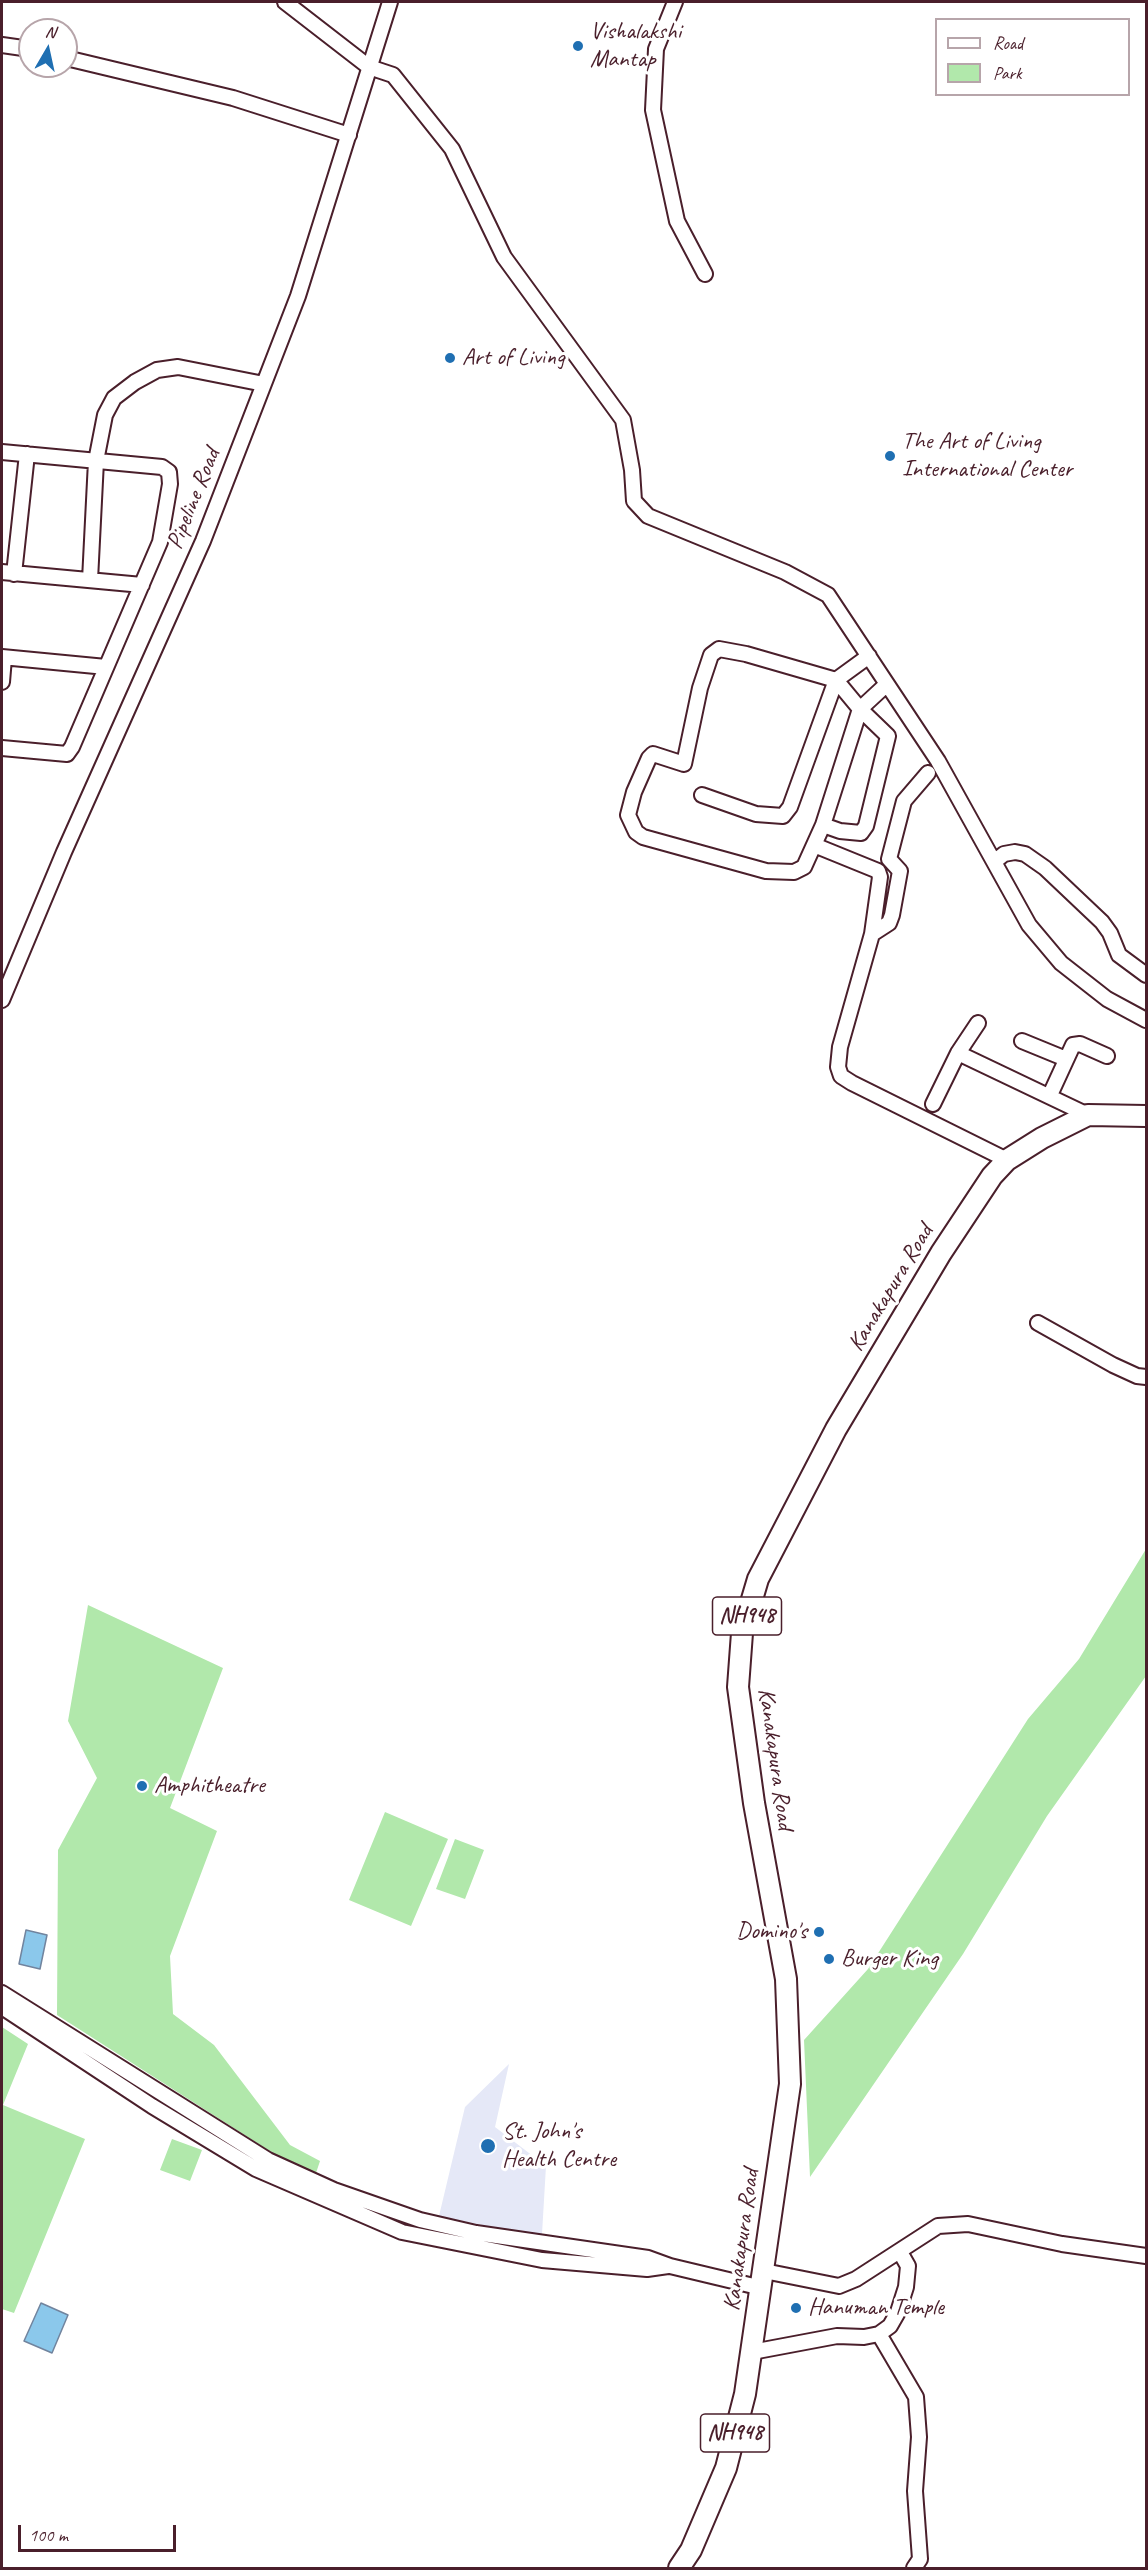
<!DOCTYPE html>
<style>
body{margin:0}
#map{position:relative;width:1148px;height:2570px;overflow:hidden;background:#fff;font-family:Caveat,sans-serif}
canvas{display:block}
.frame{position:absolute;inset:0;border:3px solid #4a1f2b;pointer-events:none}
.legend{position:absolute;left:935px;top:18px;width:195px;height:78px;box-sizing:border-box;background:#fff;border:2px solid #b7a5aa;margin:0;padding:8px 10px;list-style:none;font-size:18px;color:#4a1f2b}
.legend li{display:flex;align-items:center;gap:12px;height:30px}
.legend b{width:30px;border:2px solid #b7a5aa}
.north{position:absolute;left:18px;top:18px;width:60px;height:60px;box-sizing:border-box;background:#fff;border:2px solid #b7a5aa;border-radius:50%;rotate:9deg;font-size:16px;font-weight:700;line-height:24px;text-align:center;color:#4a1f2b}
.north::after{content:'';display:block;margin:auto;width:21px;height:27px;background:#1f6fb2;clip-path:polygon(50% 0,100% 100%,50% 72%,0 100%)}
.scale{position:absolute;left:18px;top:2525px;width:158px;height:27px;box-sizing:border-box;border:3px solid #4a1f2b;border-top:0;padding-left:8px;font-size:18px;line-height:21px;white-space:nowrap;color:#4a1f2b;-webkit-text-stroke:4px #fff;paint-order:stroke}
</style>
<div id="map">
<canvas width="1148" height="2570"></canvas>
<div class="frame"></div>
<ul class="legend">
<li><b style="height:8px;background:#fff"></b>Road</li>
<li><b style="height:16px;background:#b1e8ab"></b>Park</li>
</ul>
<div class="north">N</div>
<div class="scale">100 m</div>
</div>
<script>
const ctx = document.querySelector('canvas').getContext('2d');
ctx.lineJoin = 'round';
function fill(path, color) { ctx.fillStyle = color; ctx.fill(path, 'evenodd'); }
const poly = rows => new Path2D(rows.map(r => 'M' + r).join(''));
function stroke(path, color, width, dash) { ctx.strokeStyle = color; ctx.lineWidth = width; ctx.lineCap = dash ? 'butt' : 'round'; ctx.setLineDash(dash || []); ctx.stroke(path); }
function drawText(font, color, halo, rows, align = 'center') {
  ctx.font = font + ' Caveat,sans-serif'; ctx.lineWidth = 6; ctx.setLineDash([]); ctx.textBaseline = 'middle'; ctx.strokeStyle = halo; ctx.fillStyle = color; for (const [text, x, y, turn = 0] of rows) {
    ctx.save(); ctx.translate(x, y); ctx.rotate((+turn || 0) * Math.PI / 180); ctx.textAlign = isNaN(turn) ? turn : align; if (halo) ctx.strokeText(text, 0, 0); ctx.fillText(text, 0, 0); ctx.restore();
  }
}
const built = poly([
 [509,2064,495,2127,546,2166,542,2234,515,2232,439,2216,465,2107]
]);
const green = poly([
 [1146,1549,1146,1676,1047,1816,963,1954,810,2177,804,2040,868,1969,1028,1719,1079,1659],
 [88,1605,223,1668,170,1808,217,1831,170,1956,173,2014,214,2045,290,2145,320,2161,315,2176,268,2150,57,2015,58,1850,97,1778,68,1721],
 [385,1812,448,1839,411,1926,349,1900],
 [455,1839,484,1850,465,1899,436,1889],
 [2,2027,28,2044,3,2105,85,2139,14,2313,2,2309],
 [172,2139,202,2150,190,2181,160,2170]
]);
const water = poly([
 [26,1930,47,1935,40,1969,19,1964,26,1930],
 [41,2303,68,2315,52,2353,24,2341,41,2303]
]);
const minor = poly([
 [285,2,369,67,393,75,452,149,504,257,623,420,632,470,634,501,648,516,785,572,828,595,938,761,1029,925,1061,963,1107,999,1146,1020],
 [675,2,656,49,653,110,677,221,705,274],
 [2,45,30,49],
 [66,58,233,98,349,135],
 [2,452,162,467,169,472,170,484,160,542,72,747,67,754,2,748],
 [2,572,142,585],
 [14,574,27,454],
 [90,580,96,461,105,415,114,398,135,382,157,370,178,367,264,384],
 [2,657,106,667],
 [2,682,4,658],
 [928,773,904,801,889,859,900,871,892,915,889,923,872,934,840,1047,838,1067,841,1076,852,1083,1007,1160],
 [702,795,756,814,783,816,790,807,836,680,869,656],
 [823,825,840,831,861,833,866,826,888,736,860,709,836,680,746,654,719,649,711,655,700,688,684,764,653,754,649,758,634,792,628,815,636,832,643,837,766,871,794,872,804,867,823,825,860,709,887,684],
 [814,845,878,871,880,877,872,934],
 [994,862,1004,854,1015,852,1025,854,1045,868,1102,922,1110,933,1119,955,1146,975],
 [2,1000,64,852,203,541,298,296,390,2],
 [1022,1041,1066,1059],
 [958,1053,1088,1115],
 [1050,1095,1073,1045,1080,1044,1107,1056],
 [933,1104,958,1053,978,1023],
 [1038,1323,1113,1365,1137,1376,1146,1377],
 [2,1993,268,2160,334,2190,420,2220,476,2233,648,2258,670,2266,762,2288],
 [2,2007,152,2106,256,2169,402,2232,542,2260,647,2269,668,2266],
 [764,2271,839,2286,856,2279,938,2226,968,2224,1062,2244,1146,2256],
 [879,2334,916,2397,919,2437,915,2491,920,2559,914,2568],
 [752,2352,837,2336,864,2337,879,2334,890,2326,898,2312,906,2287,908,2266,900,2252]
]);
const highway = poly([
 [679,2568,691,2550,726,2468,745,2394,790,2084,786,1979,754,1803,738,1687,742,1633,758,1579,836,1429,941,1253,992,1176,1007,1160,1042,1138,1088,1115,1146,1116]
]);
const markers = [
 [578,46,6,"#1f6fb2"],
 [450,358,6,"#1f6fb2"],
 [890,456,6,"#1f6fb2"],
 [142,1786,6,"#1f6fb2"],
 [819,1932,6,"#1f6fb2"],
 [829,1959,6,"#1f6fb2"],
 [488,2146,8,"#1f6fb2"],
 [796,2308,6,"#1f6fb2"]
];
const shields = [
 [747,1616,69],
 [735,2433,69]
];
const shieldNames = [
 ["NH948",747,1616],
 ["NH948",735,2433]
];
const poiNames = [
 ["Vishalakshi",590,32],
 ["Mantap",590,60],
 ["Art of Living",462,358],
 ["The Art of Living",902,442],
 ["International Center",902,470],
 ["Amphitheatre",154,1786],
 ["Domino's",807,1932,"right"],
 ["Burger King",841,1959],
 ["St. John's",502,2132],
 ["Health Centre",502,2160],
 ["Hanuman Temple",808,2308]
];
const streetNames = [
 ["Pipeline Road",194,499,-68],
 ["Kanakapura Road",891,1288,-59],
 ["Kanakapura Road",775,1759,82],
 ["Kanakapura Road",742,2240,-82]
];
fill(built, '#e5e8f7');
fill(green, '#b1e8ab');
fill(water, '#8bc8eb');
stroke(water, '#71849e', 1.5);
stroke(minor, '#4a1f2b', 18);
stroke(highway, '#4a1f2b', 24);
stroke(minor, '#fff', 14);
stroke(highway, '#fff', 20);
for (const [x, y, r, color] of markers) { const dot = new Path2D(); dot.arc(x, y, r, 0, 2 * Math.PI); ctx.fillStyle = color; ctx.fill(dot); stroke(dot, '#fff', 2); }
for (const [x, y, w] of shields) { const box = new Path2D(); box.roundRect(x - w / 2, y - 19, w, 38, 4.5); ctx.fillStyle = '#fff'; ctx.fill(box); stroke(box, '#4a1f2b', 1.5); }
drawText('bold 22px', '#4a1f2b', null, shieldNames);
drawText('24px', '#4a1f2b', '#fff', poiNames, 'left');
drawText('24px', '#4a1f2b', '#fff', streetNames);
</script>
